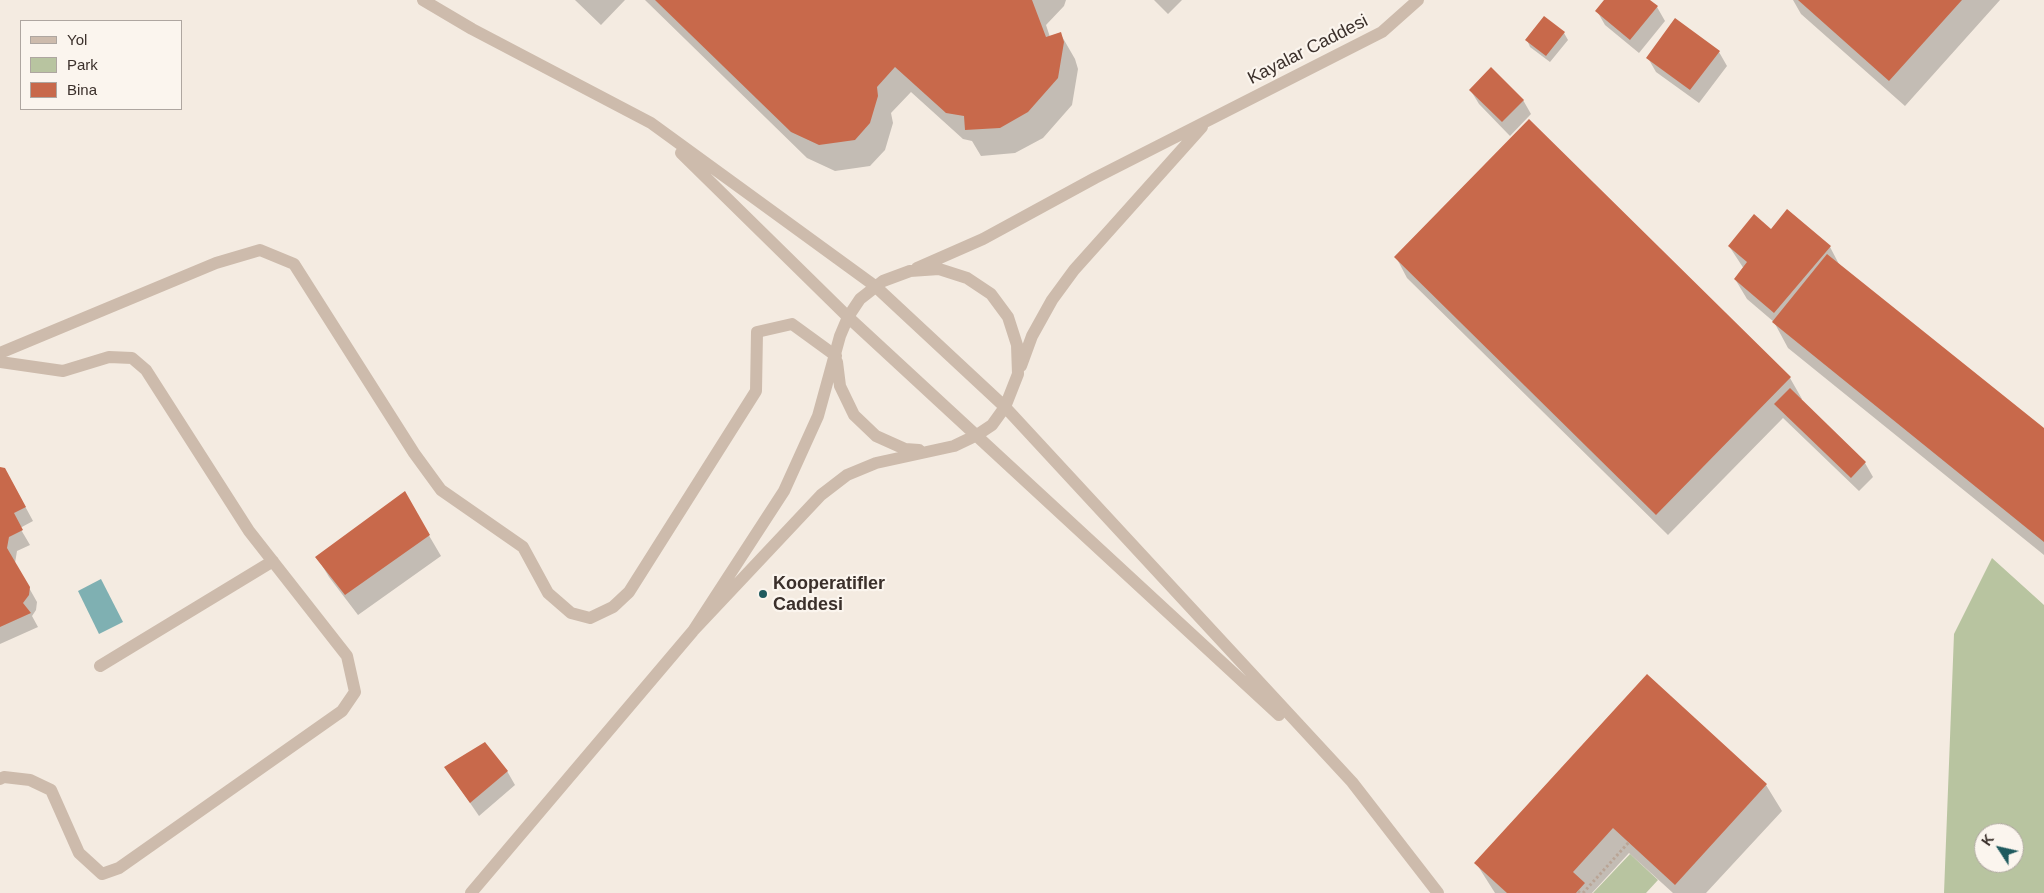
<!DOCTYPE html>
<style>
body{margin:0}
#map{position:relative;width:2044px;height:893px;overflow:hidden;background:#f4ebe1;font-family:Arial,sans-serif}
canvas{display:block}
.legend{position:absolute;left:20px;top:20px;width:162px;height:90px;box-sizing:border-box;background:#fbf5ee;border:1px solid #aea6a0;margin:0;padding:6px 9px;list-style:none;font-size:15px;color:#3b302b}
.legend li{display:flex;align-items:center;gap:10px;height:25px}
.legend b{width:25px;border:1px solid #aea6a0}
.north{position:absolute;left:1974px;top:823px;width:50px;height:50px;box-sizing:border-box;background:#fbf5ee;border:1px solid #aea6a0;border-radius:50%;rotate:305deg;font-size:14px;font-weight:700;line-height:20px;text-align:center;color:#3b302b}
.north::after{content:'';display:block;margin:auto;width:18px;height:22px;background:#1f5a5e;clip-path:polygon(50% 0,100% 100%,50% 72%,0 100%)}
</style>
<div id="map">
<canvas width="2044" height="893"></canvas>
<ul class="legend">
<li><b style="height:6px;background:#cdbbac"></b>Yol</li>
<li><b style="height:14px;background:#b8c4a0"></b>Park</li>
<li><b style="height:14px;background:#c8694b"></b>Bina</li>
</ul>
<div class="north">K</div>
</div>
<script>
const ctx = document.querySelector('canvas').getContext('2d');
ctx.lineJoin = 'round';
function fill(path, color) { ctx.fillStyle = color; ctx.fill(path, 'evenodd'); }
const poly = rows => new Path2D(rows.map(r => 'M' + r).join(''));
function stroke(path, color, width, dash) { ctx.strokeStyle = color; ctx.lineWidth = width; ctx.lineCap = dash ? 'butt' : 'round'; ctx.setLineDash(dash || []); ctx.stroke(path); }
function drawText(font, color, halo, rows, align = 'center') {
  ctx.font = font + ' Arial,sans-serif'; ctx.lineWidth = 4.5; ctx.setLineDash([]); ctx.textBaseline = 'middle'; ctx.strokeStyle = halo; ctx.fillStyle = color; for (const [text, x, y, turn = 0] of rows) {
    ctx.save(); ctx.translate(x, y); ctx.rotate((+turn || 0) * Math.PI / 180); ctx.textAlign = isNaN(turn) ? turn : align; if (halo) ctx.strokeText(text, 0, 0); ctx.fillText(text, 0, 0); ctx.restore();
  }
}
const green = poly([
 [1992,558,2044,605,2044,893,1944,893,1954,634],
 [1984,833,2014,833,2014,863,1984,863],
 [1630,854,1658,880,1646,893,1593,893]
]);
const water = poly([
 [101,579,123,622,99,634,78,591]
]);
const shadow = poly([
 [575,0,625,0,601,25],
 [645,0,1066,0,1064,6,1046,25,1050,37,1060,33,1075,59,1078,69,1072,105,1043,138,1015,153,981,156,972,141,963,139,911,92,891,113,893,123,885,150,870,166,835,171,807,158],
 [1154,0,1182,0,1168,14],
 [1606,0,1648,0,1657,7,1665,21,1639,53,1605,25,1597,11],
 [1793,0,2000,0,1905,106,1801,14],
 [1544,18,1564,33,1568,40,1550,62,1530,47,1527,40],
 [1719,52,1727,66,1699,103,1656,72,1648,58],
 [1471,91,1523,100,1531,114,1510,136,1479,104],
 [1529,121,1790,378,1802,399,1800,400,1865,463,1873,477,1859,491,1783,418,1668,535,1407,278,1396,257],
 [1771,230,1830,247,1840,266,2044,430,2044,555,1788,348,1774,322,1747,299,1735,279,1744,269,1729,246],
 [0,468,13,484,33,521,20,528,30,545,17,551,15,563,37,602,36,610,32,616,38,627,0,644],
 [404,493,441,556,358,615,329,577,317,557],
 [1647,676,1766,785,1782,811,1706,893,1673,893,1629,853,1592,893,1495,893,1476,863],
 [446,768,507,771,515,785,479,816]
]);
const building = poly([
 [655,0,1032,0,1046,37,1061,32,1064,42,1058,78,1028,112,1000,128,965,130,964,116,946,113,895,67,877,87,878,96,870,123,855,140,819,145,791,132],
 [1604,0,1650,0,1658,6,1630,40,1595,11],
 [1798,0,1962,0,1889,81],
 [1544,16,1565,32,1546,56,1525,40],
 [1675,18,1720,51,1690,90,1646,58],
 [1491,67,1524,100,1502,122,1469,90],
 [1529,119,1791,377,1656,515,1394,257],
 [1787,209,1831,246,1774,313,1734,279,1747,262,1728,246,1754,214,1771,229],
 [1827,254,2044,428,2044,542,1772,322],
 [1790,388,1866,462,1851,478,1774,404],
 [0,467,5,468,26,507,14,513,23,530,9,537,7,548,30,587,29,595,23,603,31,613,0,627],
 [405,491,430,535,345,595,315,557],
 [1647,674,1767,784,1675,885,1613,828,1573,872,1585,883,1576,893,1507,893,1474,863],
 [485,742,508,771,470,803,444,767]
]);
const path = poly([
 [1578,891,1580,893],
 [1583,893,1629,842]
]);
const service = poly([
 [0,353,216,263,260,250,294,264,414,453,441,490,523,547,548,593,571,613,590,618,613,607,629,592,756,391,757,332,792,324,836,356],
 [0,362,63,371,109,357,132,358,146,370,249,531,347,656,355,692,342,711,119,868,102,874,79,853,51,790,30,780,4,777,0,779],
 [100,666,273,561]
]);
const tertiary = poly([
 [423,0,472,29,651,123,875,286,1005,407,1352,782,1438,893],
 [681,153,848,317,1279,715],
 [917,268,983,239,1095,178,1382,32,1418,0],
 [837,362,840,386,854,415,876,436,905,449,919,450],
 [1021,366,1032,336,1052,300,1074,270,1202,127],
 [471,893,693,631,821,495,847,475,876,463,954,446,977,435,992,425,1005,407,1018,374,1017,345,1008,317,991,294,967,278,939,269,910,271,883,281,860,299,848,317,840,336,818,416,784,491,693,631]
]);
const markers = [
 [763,594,5,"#1f5a5e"]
];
const streetNames = [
 ["Kayalar Caddesi",1308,50,-27]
];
const poiNames = [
 ["Kooperatifler",773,584],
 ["Caddesi",773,605]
];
fill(green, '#b8c4a0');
fill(water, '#7fb0b2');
fill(shadow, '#0003');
fill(building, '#c8694b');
stroke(path, '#b9a596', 3, [2.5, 2.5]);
stroke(service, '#cdbbac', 12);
stroke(tertiary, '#cdbbac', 12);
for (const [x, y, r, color] of markers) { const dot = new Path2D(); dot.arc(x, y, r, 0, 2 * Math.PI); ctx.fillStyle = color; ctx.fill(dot); stroke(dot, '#fbf5ee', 2); }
drawText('18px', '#3b302b', '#fbf5ee', streetNames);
drawText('bold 18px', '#3b302b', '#fbf5ee', poiNames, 'left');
</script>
